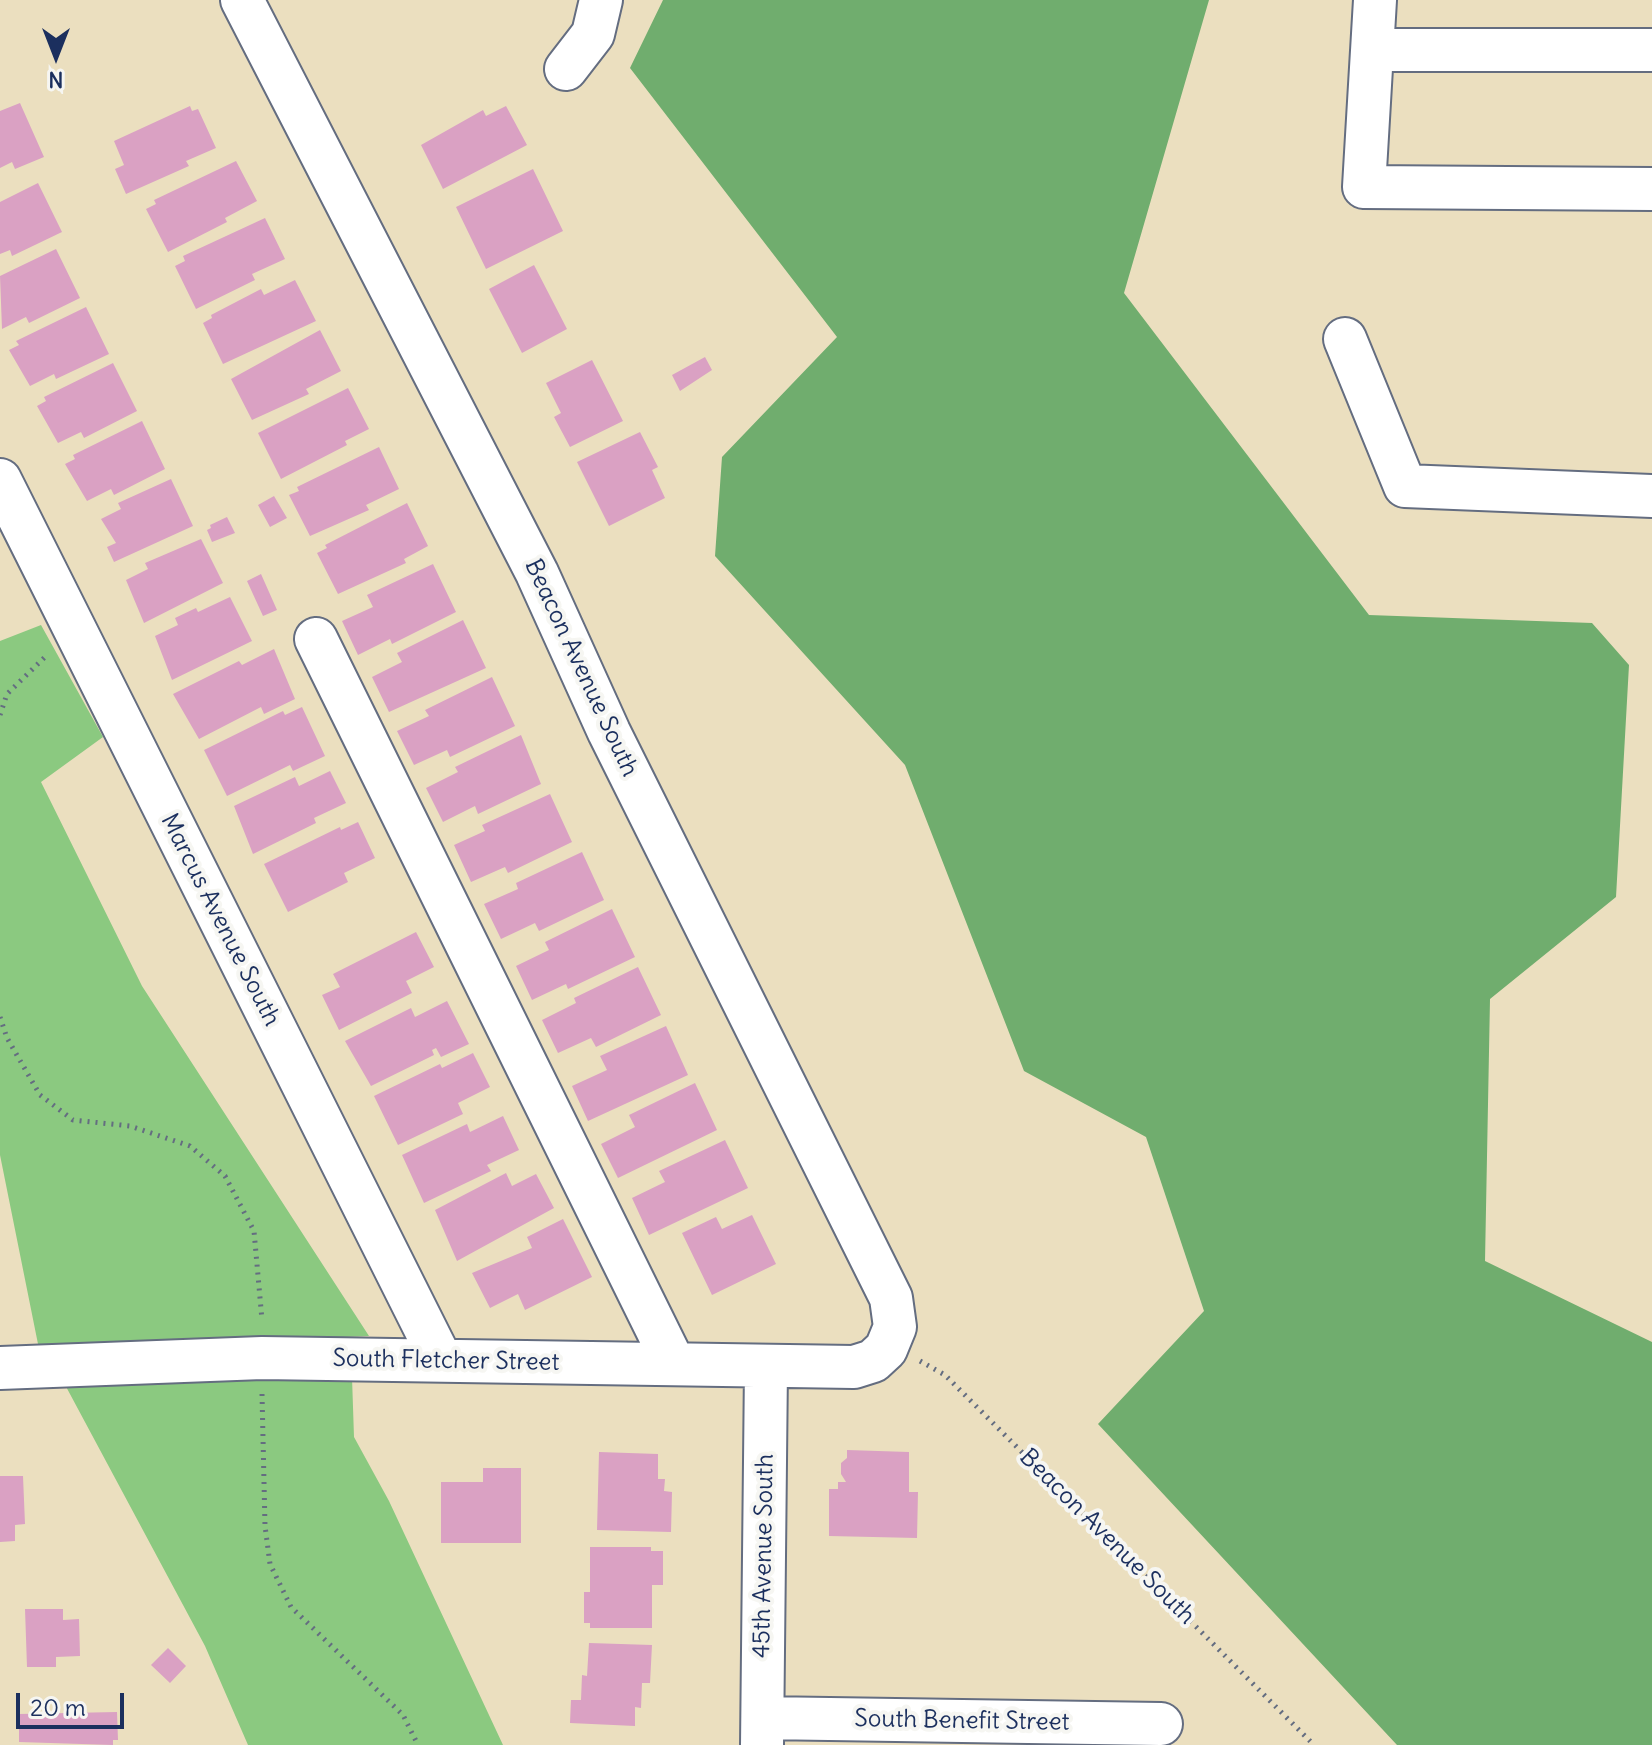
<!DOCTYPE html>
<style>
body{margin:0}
#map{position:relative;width:1652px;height:1745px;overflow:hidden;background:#ebdfbf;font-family:Delius,sans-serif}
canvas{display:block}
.north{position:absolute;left:16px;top:16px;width:80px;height:80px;-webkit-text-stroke:6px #f6f6f2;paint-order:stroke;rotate:180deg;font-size:22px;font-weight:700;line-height:32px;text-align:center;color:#1b2f5e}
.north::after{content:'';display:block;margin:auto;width:28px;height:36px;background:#1b2f5e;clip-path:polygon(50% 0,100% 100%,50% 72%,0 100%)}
.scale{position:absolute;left:16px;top:1693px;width:108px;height:36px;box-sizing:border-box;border:4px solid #1b2f5e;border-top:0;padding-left:10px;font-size:24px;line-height:28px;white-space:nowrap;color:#1b2f5e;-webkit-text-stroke:6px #f6f6f2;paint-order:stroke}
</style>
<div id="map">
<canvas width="1652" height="1745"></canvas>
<div class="north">N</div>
<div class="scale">20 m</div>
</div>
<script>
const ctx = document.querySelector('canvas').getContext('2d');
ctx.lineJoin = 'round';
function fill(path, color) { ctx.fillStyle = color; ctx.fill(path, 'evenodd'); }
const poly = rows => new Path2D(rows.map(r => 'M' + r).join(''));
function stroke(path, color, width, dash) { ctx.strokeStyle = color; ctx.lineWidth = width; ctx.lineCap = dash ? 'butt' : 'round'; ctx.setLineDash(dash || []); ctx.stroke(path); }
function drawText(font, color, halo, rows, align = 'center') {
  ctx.font = font + ' Delius,sans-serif'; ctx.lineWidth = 8; ctx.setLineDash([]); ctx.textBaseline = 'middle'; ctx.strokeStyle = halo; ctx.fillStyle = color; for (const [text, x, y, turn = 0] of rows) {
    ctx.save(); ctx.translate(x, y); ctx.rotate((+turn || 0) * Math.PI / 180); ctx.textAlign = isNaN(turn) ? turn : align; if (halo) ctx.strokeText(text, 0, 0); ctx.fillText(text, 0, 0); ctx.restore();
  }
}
const green = poly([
 [41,625,103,737,41,782,142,986,369,1336,39,1349,0,1155,0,641],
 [352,1377,354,1437,389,1501,503,1745,248,1745,205,1646,63,1381]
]);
const forest = poly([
 [663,0,1209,0,1124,293,1369,615,1592,623,1629,665,1616,897,1490,999,1485,1261,1652,1342,1652,1745,1397,1745,1098,1424,1204,1311,1146,1137,1024,1071,905,765,715,556,722,457,837,337,630,68]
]);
const building = poly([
 [20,103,44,157,15,169,12,162,0,168,0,111],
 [190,106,192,111,198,109,216,148,186,161,189,166,126,194,115,169,124,165,114,141],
 [506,106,527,145,443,189,421,145,483,110,486,116],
 [236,161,257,201,225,218,227,222,168,252,146,209,156,204,154,200],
 [533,169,563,231,486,269,456,207],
 [38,183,62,232,12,256,10,250,0,254,0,202],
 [265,218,285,259,252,274,255,280,196,309,175,266,185,261,183,256],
 [56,249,80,298,29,323,26,317,2,329,0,276],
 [534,265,567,329,522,353,489,289],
 [295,280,316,321,223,364,203,323,212,318,211,315,261,289,264,295],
 [86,307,109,354,56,379,54,374,30,386,9,350,19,345,16,341],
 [320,330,341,371,306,389,309,394,252,420,231,379],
 [705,357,712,370,680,391,672,375],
 [592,360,623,421,570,447,554,417,561,413,546,383],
 [113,363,137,411,84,438,81,432,58,443,37,406,46,401,44,397],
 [348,388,369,429,345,441,347,445,281,479,258,433],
 [142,421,165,469,114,495,111,489,87,501,65,464,75,459,73,455],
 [640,432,658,467,652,470,665,498,609,526,577,462],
 [379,447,399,489,366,505,369,510,310,536,289,495,299,491,297,487],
 [171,479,193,526,114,562,107,547,116,543,101,519,121,509,118,503],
 [274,496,287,518,270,527,258,505],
 [407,503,428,546,404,559,406,563,338,594,317,553,327,548,325,545],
 [227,517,235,533,212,542,207,530,211,528,210,525],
 [201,539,223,583,144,623,126,580,148,569,145,563],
 [433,564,456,612,392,644,390,639,358,655,342,621,373,607,367,595],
 [261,574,277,610,263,616,247,581],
 [230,597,252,641,172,680,155,636,178,625,175,618,196,608,198,612],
 [463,620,486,668,389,712,372,677,402,662,397,653],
 [274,649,295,699,264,714,261,707,199,739,173,694,239,661,242,665],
 [492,677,515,726,450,757,447,750,414,765,397,731,429,716,425,710],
 [302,707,325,756,293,771,290,765,227,796,204,750,283,711,285,715],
 [521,735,541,784,478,814,475,806,443,822,426,788,458,772,455,767],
 [330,771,346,803,314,818,316,823,253,854,234,806,295,777,299,786],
 [550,794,572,842,508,873,505,867,471,882,454,845,485,831,482,825],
 [358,822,375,858,344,873,348,882,288,912,264,864,340,827,341,830],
 [582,852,604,900,539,931,535,923,501,939,484,904,518,889,516,883],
 [612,909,635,957,568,989,566,984,532,1000,516,966,549,950,545,942],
 [416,932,434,967,406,981,412,993,339,1030,322,995,340,987,333,974],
 [638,967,661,1015,596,1047,591,1038,558,1053,542,1020,576,1003,574,998],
 [447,1001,469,1044,441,1057,436,1048,432,1050,434,1055,371,1086,345,1041,411,1008,415,1017],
 [666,1026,688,1075,588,1121,572,1086,607,1070,600,1056],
 [473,1053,490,1087,458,1103,463,1114,398,1145,374,1096,440,1064,442,1068],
 [695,1083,717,1130,618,1178,601,1144,635,1127,629,1115],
 [503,1116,519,1150,487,1165,491,1171,424,1203,402,1155,467,1124,470,1132],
 [725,1140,748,1188,649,1235,632,1198,665,1182,659,1171],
 [506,1173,512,1186,536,1174,554,1208,457,1261,435,1210],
 [752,1215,776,1264,712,1295,682,1233,716,1217,722,1229],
 [563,1219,592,1277,525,1310,518,1294,490,1308,472,1273,532,1248,527,1237],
 [847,1450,909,1452,909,1492,918,1492,917,1538,829,1536,829,1489,838,1489,838,1482,846,1482,841,1474,841,1463,847,1458],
 [599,1452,658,1454,658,1479,665,1479,664,1491,672,1492,671,1532,597,1530],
 [483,1468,521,1468,521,1543,441,1543,441,1482,483,1482],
 [0,1476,23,1476,25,1524,15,1525,15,1541,0,1542],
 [590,1547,651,1547,651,1551,663,1551,663,1585,652,1585,652,1628,590,1628,590,1623,584,1623,584,1592,590,1592],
 [25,1609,63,1609,63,1620,79,1619,80,1656,56,1657,56,1667,27,1667],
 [589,1643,652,1645,650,1683,642,1683,641,1708,635,1707,635,1726,570,1723,571,1700,581,1700,582,1675,587,1676],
 [168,1648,186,1666,170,1683,151,1665],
 [117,1712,118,1740,113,1740,113,1745,19,1742,19,1714]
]);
const path = poly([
 [0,715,7,694,45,657],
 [0,1017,7,1038,40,1095,73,1120,130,1126,190,1146,225,1176,254,1231,262,1320],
 [920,1361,945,1375,1314,1745],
 [262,1394,265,1526,270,1564,291,1607,403,1715,418,1745]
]);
const minor = poly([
 [1375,0,1364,187,1652,189],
 [1372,50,1652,50],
 [566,69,593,34,601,0],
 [1345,339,1405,486,1652,496],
 [0,480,441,1360],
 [316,639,674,1364],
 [0,1368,262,1358,854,1367,873,1361,886,1349,895,1327,891,1298,609,732,537,573,242,0],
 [763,1718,1161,1724],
 [762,1745,766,1367]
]);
const streetNames = [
 ["Beacon Avenue South",581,668,65],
 ["Marcus Avenue South",220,920,63],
 ["South Fletcher Street",446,1361,1],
 ["Beacon Avenue South",1107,1537,45],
 ["45th Avenue South",764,1556,-89],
 ["South Benefit Street",962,1721,1]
];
fill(green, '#8bc980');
fill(forest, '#70ad6e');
fill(building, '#daa1c3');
stroke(minor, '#646d80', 46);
stroke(path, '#646d80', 5, [2, 6]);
stroke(minor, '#fff', 42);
drawText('24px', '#1b2f5e', '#f6f6f2', streetNames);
</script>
